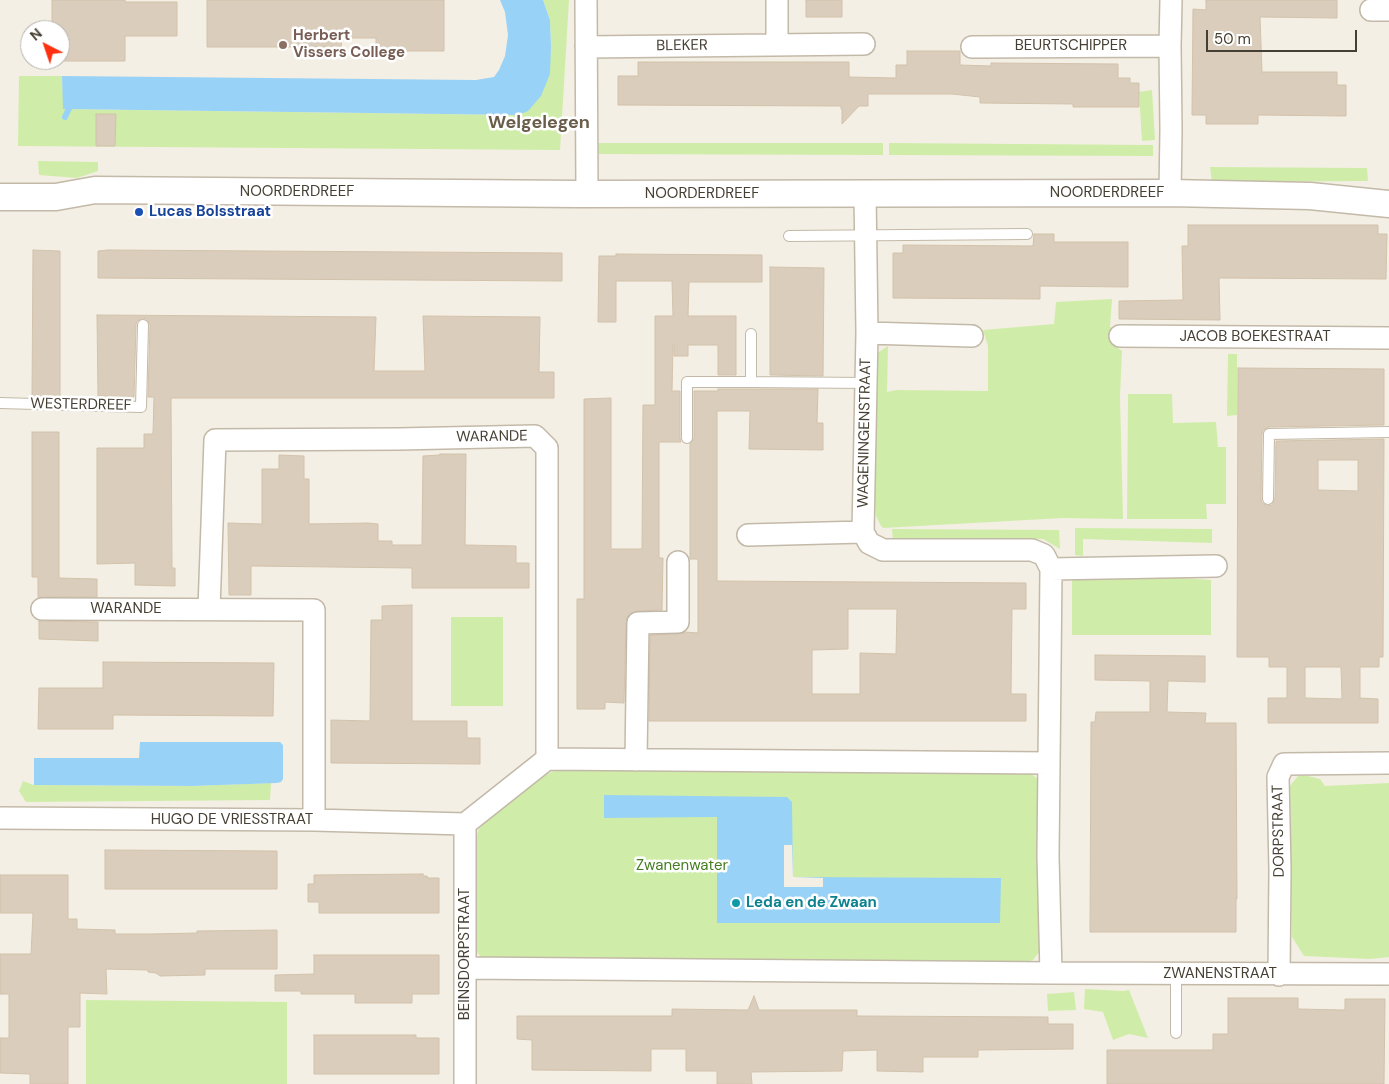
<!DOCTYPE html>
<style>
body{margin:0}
#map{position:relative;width:1389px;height:1084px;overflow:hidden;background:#f4efe4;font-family:"DM Sans",sans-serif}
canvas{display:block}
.north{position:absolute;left:20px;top:20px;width:50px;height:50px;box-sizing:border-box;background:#fff;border:1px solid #b5b2ad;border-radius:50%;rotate:319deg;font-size:14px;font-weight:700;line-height:20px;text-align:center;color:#463f33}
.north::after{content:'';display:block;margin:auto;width:18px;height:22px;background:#ff3010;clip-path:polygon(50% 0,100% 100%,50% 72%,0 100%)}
.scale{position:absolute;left:1206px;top:30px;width:151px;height:22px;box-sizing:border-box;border:2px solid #463f33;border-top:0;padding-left:6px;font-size:15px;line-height:18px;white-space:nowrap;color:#463f33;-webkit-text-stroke:4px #fff;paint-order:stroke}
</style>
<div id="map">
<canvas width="1389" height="1084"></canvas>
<div class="north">N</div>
<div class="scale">50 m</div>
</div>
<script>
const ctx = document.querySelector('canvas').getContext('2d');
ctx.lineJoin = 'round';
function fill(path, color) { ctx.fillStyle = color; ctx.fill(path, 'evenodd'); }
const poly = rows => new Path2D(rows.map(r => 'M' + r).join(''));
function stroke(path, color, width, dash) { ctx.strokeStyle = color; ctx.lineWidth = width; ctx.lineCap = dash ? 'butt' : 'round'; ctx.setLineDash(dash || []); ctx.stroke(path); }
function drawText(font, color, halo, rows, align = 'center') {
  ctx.font = font + ' "DM Sans",sans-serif'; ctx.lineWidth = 5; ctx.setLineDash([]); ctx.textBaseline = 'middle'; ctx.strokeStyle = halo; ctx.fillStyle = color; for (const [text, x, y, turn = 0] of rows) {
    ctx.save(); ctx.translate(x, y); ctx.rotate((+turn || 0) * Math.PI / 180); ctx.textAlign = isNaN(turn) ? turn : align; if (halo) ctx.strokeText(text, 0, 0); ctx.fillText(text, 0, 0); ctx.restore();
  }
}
const green = poly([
 [543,0,569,0,560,150,18,146,19,76,62,76,64,109,518,115,551,46,550,20],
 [1152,90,1155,140,1142,141,1139,92],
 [595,143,883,143,883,155,594,154],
 [889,143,1153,145,1153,156,889,155],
 [38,161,98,162,98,171,77,178,39,175],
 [1210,167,1367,168,1368,181,1212,182],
 [1112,299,1110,327,1118,329,1118,348,1122,351,1120,396,1123,519,1063,518,883,528,881,526,876,516,874,482,876,354,888,346,887,392,896,390,988,391,988,346,983,330,1054,324,1056,302],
 [1228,354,1237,354,1237,415,1227,416],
 [1128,394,1172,394,1173,423,1216,422,1218,447,1226,447,1226,504,1206,504,1207,519,1127,519],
 [1075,528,1212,529,1212,543,1083,539,1083,556,1075,555],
 [892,529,1059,530,1060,549,1043,539,893,540],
 [1072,578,1183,578,1211,580,1211,635,1072,635],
 [451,617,503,617,503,706,451,706],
 [564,770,1030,773,1039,780,1040,951,1033,960,1027,962,486,959,481,957,475,950,475,839,479,829,487,820,537,779,554,771],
 [1298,776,1308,776,1320,779,1325,786,1389,783,1389,957,1370,959,1304,956,1292,937,1290,786],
 [23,781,34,785,191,786,271,783,270,800,26,802,19,791],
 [1085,989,1123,991,1129,990,1148,1038,1129,1034,1113,1040,1103,1012,1084,1009],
 [1074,992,1076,1010,1048,1011,1047,994],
 [86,1000,287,1002,287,1084,86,1084]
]);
const water = poly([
 [500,0,543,0,550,20,551,46,550,74,541,96,528,111,518,115,63,109,62,76,476,80,494,77,499,70,505,56,508,35,505,12],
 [140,742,280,742,283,745,283,779,281,782,277,783,192,786,34,785,34,758,139,758],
 [604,795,787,797,792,802,793,877,1001,878,1000,923,717,923,717,817,604,818]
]);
const pier = poly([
 [784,845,792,845,793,877,823,878,823,887,784,887]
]);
const stream = poly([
 [65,117,72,102]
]);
const building = poly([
 [52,0,125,0,125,2,177,2,177,36,125,36,125,61,52,61,60,60,60,30,52,30,52,0],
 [207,0,444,0,444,51,376,51,376,38,342,38,341,47,207,47,207,0],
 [806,0,842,0,842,17,806,17,806,0],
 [1206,0,1337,0,1337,18,1260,17,1262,72,1337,72,1337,85,1346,85,1346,116,1258,115,1258,124,1206,124,1206,115,1192,115,1193,9,1206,10,1206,0],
 [907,51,960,51,960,65,991,66,991,63,1118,64,1118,78,1130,78,1130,83,1139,83,1139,107,1073,107,1073,104,980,103,980,97,952,94,868,94,868,106,859,106,842,124,842,109,841,109,841,106,618,105,618,76,638,76,638,62,849,62,849,77,896,78,896,65,907,65,907,51],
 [96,114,116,114,115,146,96,146,96,114],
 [1188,225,1378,225,1378,234,1387,234,1386,279,1219,278,1220,320,1119,319,1119,301,1183,300,1182,246,1188,246,1188,225],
 [1034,234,1054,234,1054,242,1128,242,1128,287,1040,286,1040,299,893,298,893,253,903,253,903,245,1033,246,1034,234],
 [33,250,60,251,60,397,32,397,33,250],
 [108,250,562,253,562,281,98,278,98,251,108,250],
 [616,254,762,255,762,282,689,282,688,316,736,316,736,375,718,375,718,345,688,345,688,356,674,356,674,345,673,345,672,391,680,391,680,438,681,442,659,442,659,558,663,558,662,610,637,611,631,613,627,617,626,623,624,703,605,702,605,709,577,709,577,599,584,599,584,399,611,398,611,549,642,549,643,405,655,405,655,316,673,316,672,281,616,281,616,322,598,322,599,256,616,256,616,254],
 [770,267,824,268,823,376,770,375,770,267],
 [97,315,376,317,374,371,425,371,423,316,540,317,539,372,554,372,554,398,171,398,172,568,175,568,175,586,135,585,135,563,97,564,97,448,144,448,144,434,153,434,154,397,148,397,150,325,147,319,143,318,137,321,136,324,134,397,98,396,97,315],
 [1238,368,1384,369,1384,425,1269,427,1263,430,1262,434,1261,499,1262,503,1267,506,1272,505,1275,499,1276,441,1384,439,1383,657,1379,657,1379,667,1360,667,1360,698,1378,699,1378,723,1268,723,1268,698,1287,698,1287,667,1269,667,1269,657,1237,657,1238,368],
 [1318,460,1358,460,1358,491,1318,490,1318,460],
 [1305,667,1341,667,1342,699,1305,698,1305,667],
 [718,389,818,389,817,423,823,423,823,450,749,449,750,411,717,411,717,581,1026,583,1026,609,1012,609,1011,694,1026,694,1026,721,649,721,650,635,678,634,685,632,698,633,698,559,690,559,690,444,694,438,694,391,718,391,718,389],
 [848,609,897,609,896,654,860,653,860,694,812,694,812,650,848,649,848,609],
 [32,432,59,432,59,578,97,579,97,597,38,597,38,577,32,577,32,432],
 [440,454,466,454,465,545,516,546,516,563,529,563,529,588,412,588,412,568,251,566,251,595,229,595,228,523,262,524,262,469,279,469,279,455,304,456,304,479,309,479,309,524,368,523,378,524,378,541,392,541,392,545,422,545,423,456,440,455,440,454],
 [412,605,412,721,467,721,467,738,480,738,480,764,331,763,331,720,370,721,371,620,382,620,382,606,412,605],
 [39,621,98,622,98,641,39,639,39,621],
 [1095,655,1205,656,1205,682,1168,681,1167,712,1206,713,1205,723,1236,723,1237,899,1236,899,1236,932,1090,932,1091,722,1095,722,1096,712,1150,712,1150,681,1095,680,1095,655],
 [103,662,274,663,273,716,113,715,113,729,38,729,39,688,103,688,103,662],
 [105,850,277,851,277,889,105,889,105,850],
 [423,874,423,876,427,876,428,878,439,878,439,913,319,913,319,902,308,902,308,884,314,884,314,875,423,874],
 [0,875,68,875,68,919,77,919,77,929,115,930,115,934,150,934,197,933,197,931,277,930,277,969,205,969,205,975,160,976,156,973,148,972,148,970,106,969,107,994,80,993,80,1027,68,1027,68,1084,30,1084,30,1074,0,1073,0,1038,9,1038,9,994,0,994,0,954,31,954,33,913,0,913,0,875],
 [314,955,439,955,439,994,412,994,412,1003,355,1003,355,994,301,994,301,991,275,991,275,975,314,974,314,955],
 [754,996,759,1010,857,1010,857,1016,1048,1017,1048,1024,1073,1024,1073,1049,978,1050,978,1057,923,1057,923,1072,877,1071,877,1050,843,1051,842,1071,751,1072,752,1084,717,1084,717,1071,686,1071,686,1049,651,1049,651,1071,532,1070,532,1040,517,1039,517,1016,672,1016,672,1009,748,1010,754,996],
 [1228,998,1298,998,1298,1009,1345,1010,1345,999,1385,999,1384,1084,1107,1084,1107,1050,1213,1050,1213,1034,1228,1034,1228,998],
 [314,1035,416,1035,416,1038,439,1038,439,1074,314,1074,314,1035]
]);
const service = poly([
 [789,236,1027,234],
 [751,334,751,382,866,383],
 [0,403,141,407,143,325],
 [687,438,687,382,751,382],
 [1268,499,1269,434,1389,432],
 [1176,974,1176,1033]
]);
const minor = poly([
 [586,0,587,194],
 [777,0,777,45],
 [1371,10,1389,10],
 [586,47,864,44],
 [972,47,1170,46],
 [865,193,867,333,863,532,869,543,883,550,1032,550,1044,555,1051,569,1049,763],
 [1170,193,1171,130,1170,46,1171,0],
 [867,333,972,336],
 [1120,336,1389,338],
 [748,535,863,532],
 [1051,569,1216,566],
 [42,609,314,610,314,820],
 [209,609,215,440,399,439,535,436,547,448,547,759],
 [636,760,638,623,678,622,678,562],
 [0,818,314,820,465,824],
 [465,824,465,1084],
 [465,824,547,759],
 [465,968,1051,973,1048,856,1049,763,547,759],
 [1051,973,1389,974],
 [1279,975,1280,870,1278,777,1284,764,1389,763]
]);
const tertiary = poly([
 [0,197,56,197,95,190,578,194,1170,193,1310,196,1389,204]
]);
const markers = [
 [283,45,5,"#8d6e63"],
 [139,212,5,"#1a4fb4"],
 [736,903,5,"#0f9aa8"]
];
const educationNames = [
 ["Herbert",293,36],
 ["Vissers College",293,53]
];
const streetNames = [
 ["BLEKER",682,46,-1],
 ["BEURTSCHIPPER",1071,46],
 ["NOORDERDREEF",297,192],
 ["NOORDERDREEF",1107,193],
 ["NOORDERDREEF",702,194],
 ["JACOB BOEKESTRAAT",1255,337],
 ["WESTERDREEF",81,405,1],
 ["WAGENINGENSTRAAT",865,433,-89],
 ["WARANDE",492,437,-1],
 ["WARANDE",126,609],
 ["HUGO DE VRIESSTRAAT",232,820],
 ["DORPSTRAAT",1279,831,-91],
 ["BEINSDORPSTRAAT",465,954,-90],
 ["ZWANENSTRAAT",1220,974]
];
const transitNames = [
 ["Lucas Bolsstraat",149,212]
];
const parkNames = [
 ["Zwanenwater",682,866]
];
const cultureNames = [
 ["Leda en de Zwaan",746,903]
];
const quarterNames = [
 ["Welgelegen",539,123]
];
fill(green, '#cfeda8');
fill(water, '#99d2f7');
fill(pier, '#f4efe4');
stroke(stream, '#99d2f7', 6);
fill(building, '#dacdbb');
stroke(building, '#d2c2ab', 1);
stroke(service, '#c3b9a8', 12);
stroke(minor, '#c3b9a8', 24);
stroke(tertiary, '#c3b9a8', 29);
stroke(service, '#fff', 10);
stroke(minor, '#fff', 21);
stroke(tertiary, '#fff', 26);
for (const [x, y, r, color] of markers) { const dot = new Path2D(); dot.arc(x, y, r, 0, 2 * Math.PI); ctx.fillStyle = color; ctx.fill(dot); stroke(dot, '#fff', 2); }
drawText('bold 15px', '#785e54', '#fff', educationNames, 'left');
drawText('15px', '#463f33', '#fff', streetNames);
drawText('bold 15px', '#164399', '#fff', transitNames, 'left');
drawText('15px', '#457e21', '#fff', parkNames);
drawText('bold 15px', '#0d838f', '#fff', cultureNames, 'left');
drawText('bold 18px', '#6a5d49', '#fff', quarterNames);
</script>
